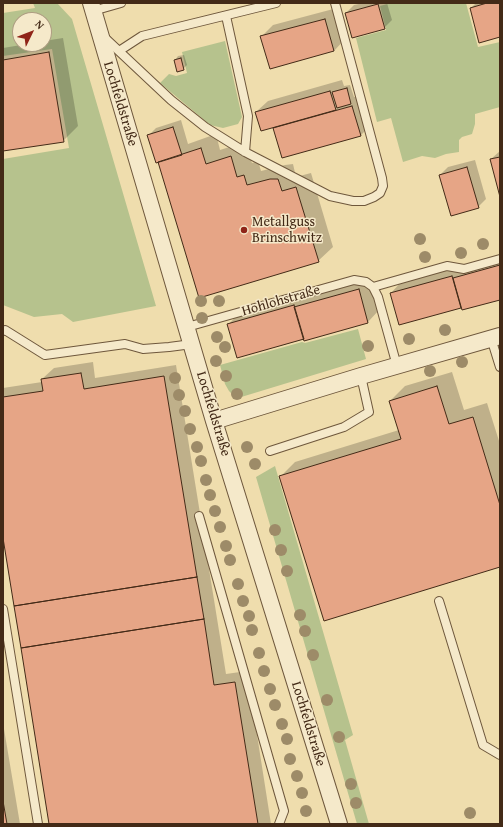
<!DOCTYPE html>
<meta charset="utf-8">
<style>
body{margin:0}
#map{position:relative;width:503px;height:827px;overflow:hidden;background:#efddad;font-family:"Gentium Book Plus",serif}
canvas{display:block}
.frame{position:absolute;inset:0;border:4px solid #432a17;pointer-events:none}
.north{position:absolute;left:12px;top:12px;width:40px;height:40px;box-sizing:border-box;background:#f5e9ca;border:1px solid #ae9d82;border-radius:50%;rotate:47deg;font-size:11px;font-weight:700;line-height:16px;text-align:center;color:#432a17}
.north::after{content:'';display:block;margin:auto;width:14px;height:18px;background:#8f2418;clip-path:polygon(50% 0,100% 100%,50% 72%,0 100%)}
</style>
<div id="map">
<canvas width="503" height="827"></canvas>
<div class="frame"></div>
<div class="north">N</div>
</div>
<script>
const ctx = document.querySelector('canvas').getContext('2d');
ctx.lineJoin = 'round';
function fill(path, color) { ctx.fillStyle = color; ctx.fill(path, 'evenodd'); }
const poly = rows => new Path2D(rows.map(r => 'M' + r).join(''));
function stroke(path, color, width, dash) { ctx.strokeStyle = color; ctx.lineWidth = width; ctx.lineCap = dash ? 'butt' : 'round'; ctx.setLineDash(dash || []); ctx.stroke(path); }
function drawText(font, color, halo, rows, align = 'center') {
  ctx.font = font + ' "Gentium Book Plus",serif'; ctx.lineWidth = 3; ctx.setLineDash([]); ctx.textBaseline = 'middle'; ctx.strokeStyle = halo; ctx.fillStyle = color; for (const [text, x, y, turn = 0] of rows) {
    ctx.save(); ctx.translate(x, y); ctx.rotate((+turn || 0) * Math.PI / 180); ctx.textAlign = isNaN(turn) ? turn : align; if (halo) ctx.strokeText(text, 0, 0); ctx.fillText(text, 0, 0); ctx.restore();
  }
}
const green = poly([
 [33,3,57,3,72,19,156,306,73,322,62,314,34,317,3,305,3,159,69,148,52,49,3,56,3,13,35,8],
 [20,20,44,20,44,44,20,44],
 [391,3,466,3,478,47,500,42,500,107,475,114,475,124,472,134,462,137,459,140,459,152,446,154,435,158,422,156,403,162,391,118,377,122,356,38,386,30,380,6],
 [225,41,242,117,238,124,223,128,210,125,160,83,169,74,176,76,187,73,182,52],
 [358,329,366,359,238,398,233,395,229,391,225,384,220,365,302,342,305,343],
 [275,466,353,735,345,740,369,824,357,824,256,477]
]);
const shadow = poly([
 [363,3,387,3,392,20,384,28,346,13,354,5],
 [476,3,500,3,500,36,471,8],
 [337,8,345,39,334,51,261,37,273,25],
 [63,38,78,126,63,141,3,150,3,48,27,44,44,44,44,41],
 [184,55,187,65,183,69,175,60,178,56],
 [342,80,344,86,350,85,354,97,364,95,372,124,360,136,282,157,274,127,256,112,268,101],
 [181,120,188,144,216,134,220,150,245,142,252,163,258,161,261,171,285,165,293,164,296,177,311,173,333,247,318,261,159,161,149,135,156,128],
 [500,151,500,193,491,159],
 [475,160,486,199,478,207,440,175,448,167],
 [500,258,500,299,462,307,400,324,391,293,402,281,464,265,465,267],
 [370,278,379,310,368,322,238,357,229,324,240,312,306,296],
 [93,362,95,378,176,365,226,674,247,671,271,824,50,824,3,532,3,388,42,382,42,379,54,368],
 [452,372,464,410,487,403,500,444,500,566,280,477,295,462,399,430,390,401,405,386],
 [3,723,20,824,3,824]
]);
const building = poly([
 [487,3,500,3,500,37,479,43,470,8,487,3],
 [378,4,385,29,352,38,345,13,378,4],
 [325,19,334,51,270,69,260,36,325,19],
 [49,52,64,142,3,151,3,60,49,52],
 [181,58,184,70,177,72,174,60,181,58],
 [347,88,351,104,337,108,332,92,347,88],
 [330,91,336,110,261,131,255,112,330,91],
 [352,106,361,136,282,158,273,128,352,106],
 [173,127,182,155,156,163,147,135,173,127],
 [201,148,206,164,231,156,237,177,244,175,247,185,270,179,278,179,282,191,296,187,319,262,199,298,158,162,201,148],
 [500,157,500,197,490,159,500,157],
 [467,167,479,208,451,216,439,175,467,167],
 [500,265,500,300,462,310,453,278,500,265],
 [452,276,461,308,399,325,390,293,452,276],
 [359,289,368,323,304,341,294,307,359,289],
 [294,305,304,339,237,358,227,324,294,305],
 [81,373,84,389,164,376,197,577,14,606,3,538,3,397,43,391,41,379,81,373],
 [437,386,449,424,473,417,500,505,500,567,324,621,279,476,401,439,389,401,437,386],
 [197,577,204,619,21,648,14,606,197,577],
 [204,619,214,685,235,682,258,824,49,824,21,648,204,619],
 [3,801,7,824,3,824,3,801]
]);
const service = poly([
 [93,11,121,3],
 [226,16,248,116,245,152],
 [105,38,171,100,205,127,245,152,330,196,353,201,364,201,374,197,380,193,383,186,382,178,335,3],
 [119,51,142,36,276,3],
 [373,287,447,266,464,269,500,259],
 [187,327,354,280,366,282,373,287,378,297,397,366],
 [3,331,5,330,45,355,125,344,143,349,169,347,192,344],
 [491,338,500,367],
 [270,451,344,427,369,412,361,376],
 [199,516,284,811,279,824],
 [439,601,483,745,500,755],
 [3,609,38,824]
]);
const minor = poly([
 [91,3,214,421,339,824],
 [214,421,361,376,500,336]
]);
const trees = [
 [420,239],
 [483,244],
 [461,253],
 [425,257],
 [201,301],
 [219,301],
 [202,318],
 [445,330],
 [217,337],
 [409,339],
 [368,346],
 [225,347],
 [216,361],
 [462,362],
 [430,371],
 [226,376],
 [175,378],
 [237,394],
 [179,395],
 [185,411],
 [190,429],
 [197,447],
 [247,447],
 [201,461],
 [255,464],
 [206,480],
 [210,495],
 [215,511],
 [220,527],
 [275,530],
 [226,546],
 [281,550],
 [230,560],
 [287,571],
 [238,584],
 [243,601],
 [300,615],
 [249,616],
 [252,630],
 [305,631],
 [259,653],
 [313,655],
 [264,671],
 [270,689],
 [327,700],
 [275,705],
 [282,724],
 [339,737],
 [287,739],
 [290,759],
 [297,776],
 [351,784],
 [302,793],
 [356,803],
 [306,811],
 [470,813]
];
const markers = [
 [244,230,4,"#8f2418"]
];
const streetNames = [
 ["Lochfeldstraße",120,104,73],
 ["Hohlohstraße",281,301,-16],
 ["Lochfeldstraße",213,414,73],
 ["Lochfeldstraße",308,724,73]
];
const poiNames = [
 ["Metallguss",252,222],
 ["Brinschwitz",252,238]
];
fill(green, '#b6c28d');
fill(shadow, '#0003');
fill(building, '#e6a586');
stroke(building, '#432a17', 1);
stroke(service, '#6e573c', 10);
stroke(minor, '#6e573c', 18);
stroke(service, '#f5e9ca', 8);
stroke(minor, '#f5e9ca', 16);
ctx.fillStyle = '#9d8b68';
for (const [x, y] of trees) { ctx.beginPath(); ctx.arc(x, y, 6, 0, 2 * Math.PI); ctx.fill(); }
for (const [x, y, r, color] of markers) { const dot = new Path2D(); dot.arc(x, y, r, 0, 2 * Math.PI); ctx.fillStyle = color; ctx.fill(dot); stroke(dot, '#f5e9ca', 1.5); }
drawText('14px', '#432a17', '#f5e9ca', streetNames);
drawText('14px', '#432a17', '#f5e9ca', poiNames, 'left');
</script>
